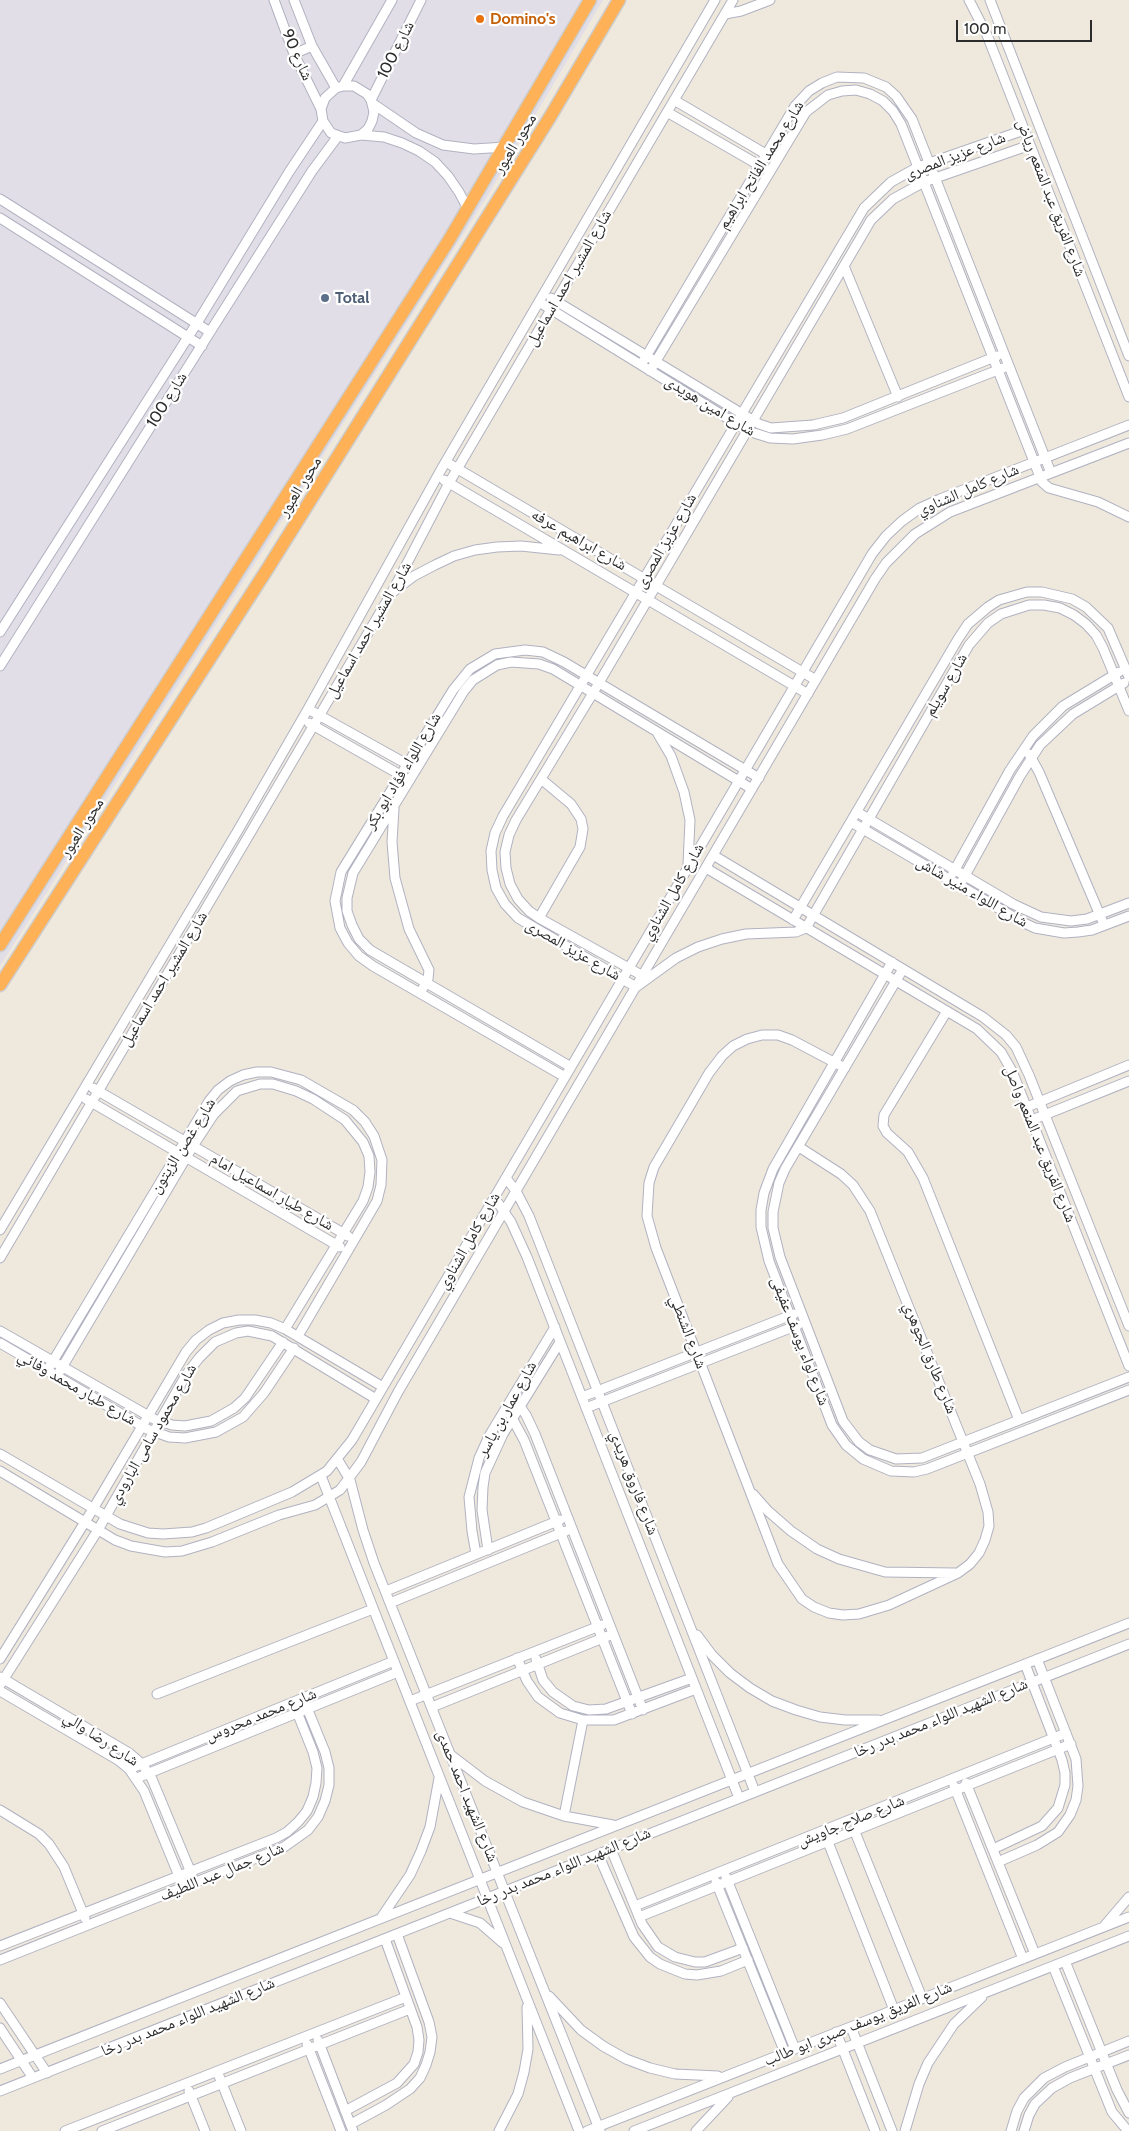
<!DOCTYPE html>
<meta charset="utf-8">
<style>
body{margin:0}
#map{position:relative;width:1129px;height:2131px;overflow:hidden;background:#efe9dd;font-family:Cabin,sans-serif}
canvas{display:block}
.scale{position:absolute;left:956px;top:20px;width:136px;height:22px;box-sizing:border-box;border:2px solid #2c2c2c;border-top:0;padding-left:6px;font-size:15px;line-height:18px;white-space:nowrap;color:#2c2c2c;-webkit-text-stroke:4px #fff;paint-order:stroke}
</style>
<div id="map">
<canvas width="1129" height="2131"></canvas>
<div class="scale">100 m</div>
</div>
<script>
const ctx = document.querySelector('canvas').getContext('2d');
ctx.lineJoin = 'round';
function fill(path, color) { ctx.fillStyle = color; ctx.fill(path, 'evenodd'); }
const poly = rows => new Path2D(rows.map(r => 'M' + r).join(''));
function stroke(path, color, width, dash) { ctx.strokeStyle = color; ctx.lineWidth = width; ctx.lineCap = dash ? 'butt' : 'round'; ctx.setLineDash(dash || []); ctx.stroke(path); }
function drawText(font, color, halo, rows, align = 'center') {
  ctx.font = font + ' Cabin,"Noto Naskh Arabic",sans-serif'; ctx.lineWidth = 4.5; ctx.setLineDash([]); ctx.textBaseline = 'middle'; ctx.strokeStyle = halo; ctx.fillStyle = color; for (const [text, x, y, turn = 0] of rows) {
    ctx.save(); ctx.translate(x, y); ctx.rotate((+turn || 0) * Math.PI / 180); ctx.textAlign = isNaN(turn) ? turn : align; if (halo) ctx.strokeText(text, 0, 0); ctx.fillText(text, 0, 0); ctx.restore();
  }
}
const industrial = poly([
 [0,0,603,0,488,195,0,966]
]);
const minor = poly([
 [274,0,294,54,321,109],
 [294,0,312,46,336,88],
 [969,0,987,35,1129,397],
 [990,0,1129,356],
 [725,14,741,11,770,0],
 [294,54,312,46],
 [343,86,392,0],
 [371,100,421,0],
 [674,100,769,156],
 [372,103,416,133,443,145,474,149,505,147],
 [667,112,764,168],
 [1024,130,918,167,891,182,864,208,503,816,495,833,491,851,492,870,496,888,505,904,518,918,636,987,676,958,698,947,722,939,746,934,796,932,806,928,969,645,988,623,1001,614,1029,605,1044,605,1060,608,1074,615,1086,624,1096,635,1103,648,1129,711],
 [361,135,368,129,372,121,374,112,371,100,367,94,354,86,343,86,336,88,325,98,321,109,323,121,331,133,345,138,361,135,384,137,402,143,419,151,435,162,448,176,459,192,468,209],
 [0,199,210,332],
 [0,218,202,346],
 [844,266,898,397],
 [551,298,759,424,771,428,813,425,843,418,997,356],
 [539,302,748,431,770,438,793,439,822,435,847,429,1003,368],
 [641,365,795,106,809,91,822,83,837,77,864,78,886,87,896,96,912,119,1051,473],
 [650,371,806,112,828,95,842,91,856,90,870,94,883,101,893,111,901,124,1042,482,1049,488,1098,502,1129,517],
 [446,462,816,680],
 [444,480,808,694],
 [393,592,414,576,435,565,454,556,475,550,497,547,521,546,559,550],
 [0,632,197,323,289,172,323,121],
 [0,666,210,332,312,171,338,136],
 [308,709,412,767],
 [309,723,404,777],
 [658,734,671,756,684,792,690,820,688,864],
 [1029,754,1039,772,1102,920],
 [394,809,392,842,395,878,409,929,429,970,428,979,423,988],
 [857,812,1013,904,1041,917,1071,921,1087,919,1129,903],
 [851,822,1022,922,1035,928,1064,933,1078,932,1092,930,1129,916],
 [713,855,983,1017,1006,1035,1016,1047,1029,1075,1129,1326],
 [706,868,977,1029,1001,1052,1012,1071,1129,1366],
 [953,873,1010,770,1033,736,1063,706,1119,672],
 [962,881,1020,776,1040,745,1073,714,1124,683],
 [539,918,580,847,583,829,581,819,571,804,541,779],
 [793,920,958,639,968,624,988,607,999,600,1027,592,1042,592,1072,599,1086,607,1108,628,1129,677],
 [892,962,773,1169,764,1193,761,1210,761,1227,769,1261,832,1425,846,1445,863,1459,891,1471,914,1472,927,1469,1129,1390],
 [903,969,785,1169,779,1183,773,1212,773,1228,780,1257,843,1421,859,1442,870,1450,896,1459,922,1458,1129,1377],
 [643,976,539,918,529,911,518,899,510,884,506,868,505,852,509,835,516,820,593,693,871,220,893,199,924,182,1030,145],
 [947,1011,884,1115,883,1126,887,1133,908,1152,923,1178,1019,1420],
 [571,1067,370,950,359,939,352,925,347,911,347,898,353,873,464,691,473,680,497,665,511,662,539,664,553,669,752,789],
 [565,1077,373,966,359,956,348,943,340,928,335,901,341,872,453,690,470,669,495,654,525,650,543,652,564,662,759,778],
 [93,1088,348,1236],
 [86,1099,340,1247],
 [1027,1107,1129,1065],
 [1032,1120,1129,1081],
 [799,1147,841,1174,853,1185,870,1211,980,1484,988,1512,989,1526,985,1540,979,1553,970,1564,958,1573,889,1605,859,1614,843,1615,829,1613,814,1607,802,1599,778,1564,656,1248,647,1216,649,1183,654,1167,709,1073,722,1056,733,1046,747,1039,762,1035,778,1035,792,1040,845,1068],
 [506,1178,516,1191,529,1216,755,1792],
 [494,1197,511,1222,527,1257,739,1798],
 [0,1230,237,832,308,709,442,468,715,0],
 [0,1258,391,594,449,483,733,0],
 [0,1331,154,1419,172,1425,185,1426,211,1421,234,1408,245,1398,283,1342],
 [0,1343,147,1429,169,1437,185,1438,216,1432,243,1417,264,1393,294,1348],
 [47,1371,209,1101,218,1090,230,1081,243,1075,257,1072,271,1072,301,1080,353,1110,365,1122,374,1136,382,1160,381,1185,377,1201,298,1336],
 [57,1376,193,1146,214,1114,237,1091,260,1084,273,1084,296,1091,313,1099,345,1120,363,1142,369,1156,370,1172,368,1187,363,1201,285,1329],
 [513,1396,526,1415,535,1434,643,1710],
 [582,1397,794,1314],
 [506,1407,524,1440,632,1714],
 [586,1408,798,1325],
 [0,1454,120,1524,148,1533,163,1534,192,1532,206,1528,292,1492,327,1471,352,1440,872,554,886,536,902,521,920,508,940,499,1129,425],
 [338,1460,350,1480,363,1530,374,1563,600,2131],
 [0,1471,115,1540,131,1546,165,1552,182,1551,212,1542,279,1515,315,1505,340,1490,361,1462,398,1392,875,579,886,563,915,534,950,512,1129,443],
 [321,1476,579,2131],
 [753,1494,768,1511,791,1531,817,1549,839,1559,885,1572,955,1573],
 [488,1550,482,1510,483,1487,485,1473,503,1434,560,1342],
 [476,1554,472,1531,469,1497,479,1458,489,1436,555,1327],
 [386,1591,560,1520],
 [390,1603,566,1531],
 [697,1635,712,1655,730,1673,750,1688,772,1701,796,1710,820,1717,845,1720,878,1720],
 [517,1658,527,1681,538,1697,560,1713,583,1720,614,1720,696,1689],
 [0,1659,93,1509,186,1352,196,1340,209,1330,223,1323,239,1320,255,1320,271,1323,285,1329,383,1387],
 [536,1659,543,1680,553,1692,573,1706,589,1710,606,1709,692,1678],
 [0,1677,129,1753,142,1764,152,1779,192,1875],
 [0,1685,98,1530,186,1375,199,1358,215,1342,236,1333,248,1331,272,1336,376,1399],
 [0,1691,118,1760,129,1769,144,1791,181,1881],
 [157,1694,373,1609],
 [410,1701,602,1625],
 [432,1707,608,1636],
 [451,1755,485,1781,523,1802,564,1816,613,1825],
 [129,1769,394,1661],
 [137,1778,398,1672],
 [966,1783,1035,1954],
 [954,1786,1023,1959],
 [0,1810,39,1834,49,1844,64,1867,85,1918],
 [564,1816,583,1720],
 [855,1832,922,1998],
 [828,1842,894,2010],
 [611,1849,642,1924,658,1947,675,1957,695,1962,705,1962,743,1948],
 [993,1849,1042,1826,1058,1808,1065,1785,1065,1773,1062,1760,1025,1664],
 [598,1854,634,1937,650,1957,660,1964,685,1974,697,1975,721,1971,748,1960],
 [998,1862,1037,1845,1058,1832,1070,1815,1076,1800,1078,1786,1076,1759,1037,1659],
 [726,1877,795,2049],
 [716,1882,785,2053],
 [635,1906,1066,1733],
 [450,1913,480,1923,503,1943],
 [639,1917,1071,1744],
 [381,1918,410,1875,421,1851,430,1827,439,1778],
 [1105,1925,1129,1897],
 [0,1946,276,1838,287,1832,298,1822,307,1811,313,1797,316,1783,317,1768,313,1752,293,1702],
 [0,1960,284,1847,308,1830,318,1817,325,1801,329,1785,329,1768,325,1752,303,1698],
 [1065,1961,1117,2090,1129,2113],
 [1053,1966,1112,2112,1128,2131],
 [549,1996,581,2030,603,2046,626,2059,650,2068,675,2074,718,2076],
 [0,2003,47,2073],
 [851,2027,892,2131],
 [0,2028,33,2078],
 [836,2032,875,2131],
 [318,2040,353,2131],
 [307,2044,341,2131],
 [0,2069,1129,1623],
 [217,2071,241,2131],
 [0,2091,1129,1644],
 [189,2091,205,2131],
 [345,2111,397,2083,414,2064,418,2052,419,2040,417,2027,385,1939],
 [351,2124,386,2105,410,2089,420,2078,426,2065,430,2052,432,2037,429,2022,397,1934],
 [65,2131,406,1997],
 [102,2131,410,2009],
 [499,2131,518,2094,524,2072,528,2049,527,2007],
 [587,2131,1129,1917],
 [634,2131,1129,1936],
 [696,2131,728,2097],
 [905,2131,919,2084,928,2063,954,2024,982,1997],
 [1011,2131,1017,2111,1024,2098,1044,2078,1065,2067,1129,2041],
 [1024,2131,1029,2115,1035,2104,1052,2088,1070,2078,1129,2055]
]);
const highway = poly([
 [0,945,449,240,590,0],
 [0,985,268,568,550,117,619,0]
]);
const markers = [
 [480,19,5,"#e8710a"],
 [325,298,5,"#5c6f8a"]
];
const foodNames = [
 ["Domino's",490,19]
];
const streetNames = [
 ["شارع 100",396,50,-63],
 ["شارع 90",297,55,66],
 ["محور العبور",515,144,-58],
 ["شارع عزيز المصرى",955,156,-21],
 ["شارع محمد الفاتح ابراهيم",761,165,-58],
 ["شارع الفريق عبد المنعم رياض",1051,198,69],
 ["شارع المشير احمد اسماعيل",569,278,-60],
 ["شارع 100",167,400,-58],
 ["شارع امين هويدى",710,406,31],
 ["محور العبور",300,487,-58],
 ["شارع كامل الشناوي",968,490,-23],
 ["شارع ابراهيم عرفه",579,540,30],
 ["شارع عزيز المصرى",666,541,-60],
 ["شارع المشير احمد اسماعيل",369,630,-60],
 ["شارع سويلم",946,685,-60],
 ["شارع اللواء فؤاد ابو بكر",403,771,-59],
 ["محور العبور",82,828,-57],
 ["شارع كامل الشناوي",673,892,-60],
 ["شارع اللواء منير شاش",972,892,30],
 ["شارع عزيز المصرى",573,950,30],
 ["شارع المشير احمد اسماعيل",164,979,-59],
 ["شارع الفريق عبد المنعم واصل",1040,1144,68],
 ["شارع غصن الزيتون",183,1146,-58],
 ["شارع طيار اسماعيل امام",272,1192,30],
 ["شارع كامل الشناوي",469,1241,-60],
 ["شارع الشنطي",688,1332,69],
 ["شارع لواء يوسف عفيفى",800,1341,69],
 ["شارع طارق الجوهري",930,1358,68],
 ["شارع طيار محمد وفائي",77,1388,30],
 ["شارع عمار بن ياسر",507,1409,-61],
 ["شارع محمود سامى البارودي",153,1434,-60],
 ["شارع فاروق هريدي",634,1483,69],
 ["شارع محمد محروس",261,1715,-22],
 ["شارع الشهيد اللواء محمد بدر رخا",941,1718,-22],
 ["شارع رضا والي",101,1739,33],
 ["شارع الشهيد احمد حمدى",467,1796,68],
 ["شارع صلاح جاويش",851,1821,-22],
 ["شارع الشهيد اللواء محمد بدر رخا",564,1867,-22],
 ["شارع جمال عبد اللطيف",222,1872,-22],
 ["شارع الشهيد اللواء محمد بدر رخا",188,2017,-22],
 ["شارع الفريق يوسف صبرى ابو طالب",858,2024,-22]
];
const serviceNames = [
 ["Total",335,298]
];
fill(industrial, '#e2dee7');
stroke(minor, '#b1b2c1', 11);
stroke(highway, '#ccc', 15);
stroke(minor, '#fff', 9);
stroke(highway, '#ffb158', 12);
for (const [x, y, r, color] of markers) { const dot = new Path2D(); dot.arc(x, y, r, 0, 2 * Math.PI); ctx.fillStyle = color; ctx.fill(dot); stroke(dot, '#fff', 2); }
drawText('bold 16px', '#c56008', '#fff', foodNames, 'left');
drawText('16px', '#2c2c2c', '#fff', streetNames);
drawText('bold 16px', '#4e5e75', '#fff', serviceNames, 'left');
</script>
